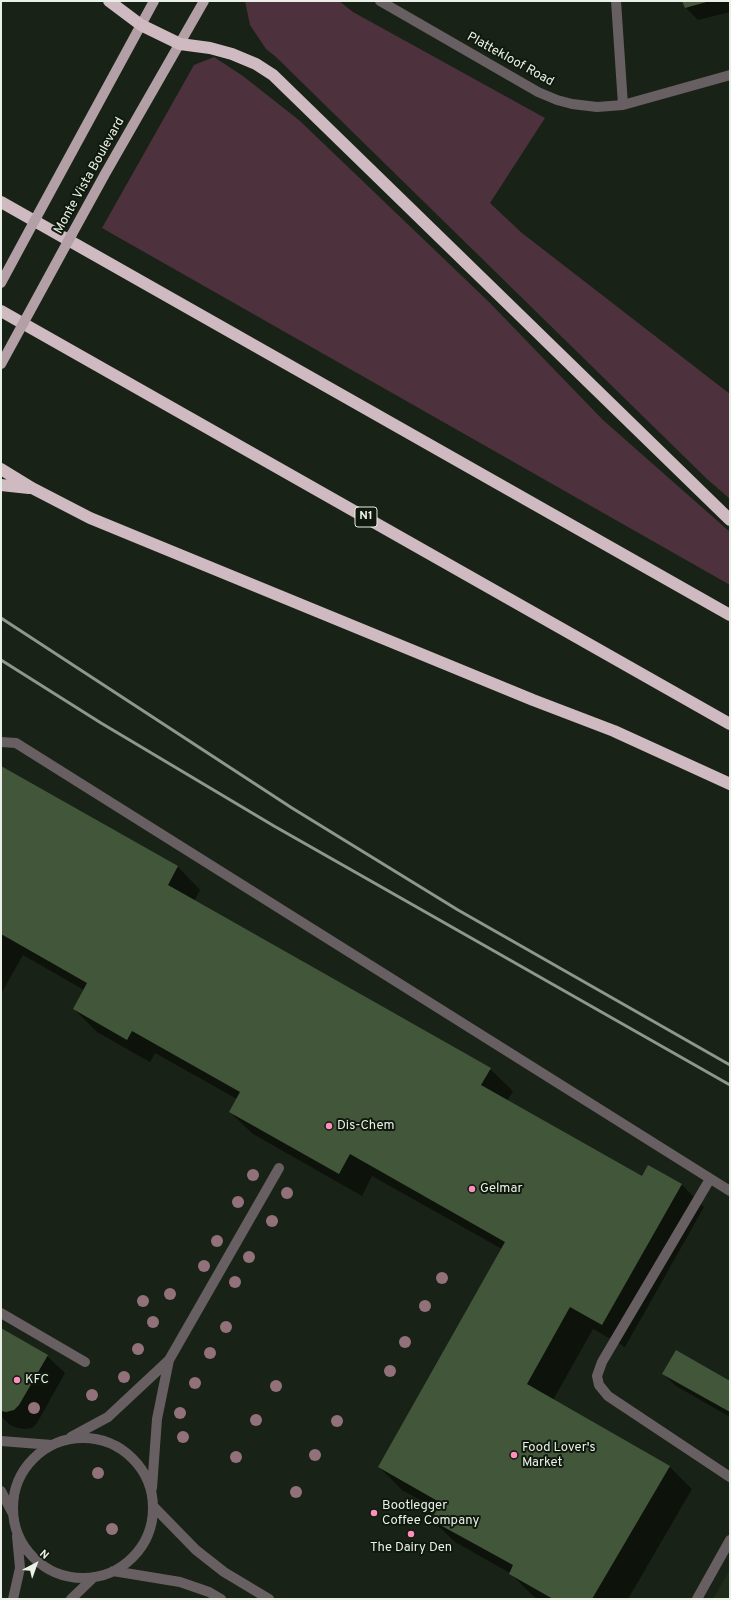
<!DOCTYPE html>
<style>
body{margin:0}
#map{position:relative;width:731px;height:1600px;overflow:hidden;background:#192216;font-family:Overpass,sans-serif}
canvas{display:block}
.frame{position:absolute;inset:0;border:2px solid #eaf0e7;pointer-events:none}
.north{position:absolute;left:16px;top:1544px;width:40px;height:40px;-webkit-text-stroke:3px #10190d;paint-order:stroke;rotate:41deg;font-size:11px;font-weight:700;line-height:16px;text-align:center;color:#eaf0e7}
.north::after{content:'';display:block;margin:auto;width:14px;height:18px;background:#eaf0e7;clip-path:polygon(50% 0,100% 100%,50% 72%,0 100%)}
</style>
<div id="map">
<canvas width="731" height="1600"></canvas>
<div class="frame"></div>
<div class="north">N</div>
</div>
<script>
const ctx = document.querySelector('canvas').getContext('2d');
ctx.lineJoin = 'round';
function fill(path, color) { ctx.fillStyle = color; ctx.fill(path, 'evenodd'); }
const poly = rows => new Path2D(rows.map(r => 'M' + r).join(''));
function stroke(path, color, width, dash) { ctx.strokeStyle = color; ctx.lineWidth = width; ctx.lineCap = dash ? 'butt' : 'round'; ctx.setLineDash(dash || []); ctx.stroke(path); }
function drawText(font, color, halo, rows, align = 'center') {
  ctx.font = font + ' Overpass,sans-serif'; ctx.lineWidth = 4; ctx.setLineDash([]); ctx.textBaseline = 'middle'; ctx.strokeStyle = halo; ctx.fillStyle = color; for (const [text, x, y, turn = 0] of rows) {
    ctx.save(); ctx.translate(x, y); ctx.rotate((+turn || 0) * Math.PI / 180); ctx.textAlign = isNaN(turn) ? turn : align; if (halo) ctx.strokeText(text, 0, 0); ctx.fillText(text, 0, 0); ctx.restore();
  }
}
const built = poly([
 [730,1569,730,1599,713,1599]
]);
const green = poly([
 [245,1,339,1,353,12,545,118,490,203,522,233,730,394,730,499,707,479,276,57,266,49,250,25],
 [214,57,243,76,300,121,489,302,603,420,730,532,730,585,102,228,194,65]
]);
const shadow = poly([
 [683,1,730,1,730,12,698,20,686,8],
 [1,767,178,867,200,890,194,901,490,1069,513,1091,507,1101,642,1178,681,1184,704,1207,625,1347,593,1329,553,1400,670,1467,692,1489,628,1599,537,1599,533,1596,510,1573,455,1542,432,1520,438,1510,402,1490,379,1467,502,1249,372,1176,362,1196,253,1134,230,1112,237,1099,155,1053,150,1062,97,1032,74,1009,84,990,23,955,1,994],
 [1,1329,47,1356,65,1373,37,1423,32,1428,25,1429,18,1428,10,1425,1,1416],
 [663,1374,730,1382,730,1417,676,1386]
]);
const building = poly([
 [682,1,710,1,685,8],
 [1,766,178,866,168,885,491,1068,481,1085,642,1176,648,1165,682,1184,602,1325,570,1307,527,1384,670,1466,592,1599,553,1599,509,1574,513,1565,431,1520,441,1503,378,1467,505,1242,350,1154,339,1174,229,1112,240,1092,132,1031,127,1040,73,1009,87,983,1,934],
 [1,1328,48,1355,19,1405,14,1410,6,1412,1,1411],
 [676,1350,730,1381,730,1412,662,1374]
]);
const minor = poly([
 [380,1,538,92,557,100,572,104,597,107,623,105,730,75],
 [616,1,623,105],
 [1,742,16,743,730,1191],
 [710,1179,602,1362,597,1376,599,1385,608,1396,730,1477],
 [1,1313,85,1362],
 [71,1437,108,1417,169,1360,279,1168],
 '13 1508a70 70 0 1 1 140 0a70 70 0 1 1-140 0Z',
 [1,1441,52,1445],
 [152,1488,157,1419,169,1360],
 [1,1491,13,1514],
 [154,1507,196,1550,224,1572,269,1599],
 [113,1571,180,1582,209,1592,221,1599],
 [13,1599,20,1568,17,1536],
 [71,1599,94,1577],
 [697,1599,730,1540]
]);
const major = poly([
 [36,218,154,1],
 [72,234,105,174,204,1]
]);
const highway = poly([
 [109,1,141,25,180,44,210,48,232,54,256,64,273,75,730,520],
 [1,202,730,615],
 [1,311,730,724],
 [1,469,32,488,90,518,533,700,614,731,730,784],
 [1,485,29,488]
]);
const rail = poly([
 [1,618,292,808,458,910,730,1065],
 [1,660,101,723,274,826,730,1085]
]);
const majorBridge = poly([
 [1,283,36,218],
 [1,364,72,234]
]);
const trees = [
 [253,1175],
 [287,1193],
 [238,1202],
 [272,1221],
 [217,1241],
 [249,1257],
 [204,1266],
 [442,1278],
 [235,1282],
 [170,1294],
 [143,1301],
 [425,1306],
 [153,1322],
 [226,1327],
 [405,1342],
 [138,1349],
 [210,1353],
 [390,1371],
 [124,1377],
 [195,1383],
 [276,1386],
 [92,1395],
 [34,1408],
 [180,1413],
 [256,1420],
 [337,1421],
 [183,1437],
 [315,1455],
 [236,1457],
 [98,1473],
 [296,1492],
 [112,1529]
];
const markers = [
 [329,1126,4,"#fe8ebd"],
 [472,1189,4,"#fe8ebd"],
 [17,1380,4,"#fe8ebd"],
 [514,1455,4,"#fe8ebd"],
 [374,1513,4,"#fe8ebd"],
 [411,1534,4,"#fe8ebd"]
];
const shields = [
 [366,517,22]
];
const shieldNames = [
 ["N1",366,517]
];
const streetNames = [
 ["Plattekloof Road",510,60,29],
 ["Monte Vista Boulevard",90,176,-61]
];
const poiNames = [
 ["Dis-Chem",337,1126],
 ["Gelmar",480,1189],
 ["KFC",25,1380],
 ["Food Lover's",522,1448],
 ["Market",522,1463],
 ["Bootlegger",382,1506],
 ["Coffee Company",382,1521],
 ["The Dairy Den",411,1548,"center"]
];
fill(built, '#1f2c1a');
fill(green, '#4d313c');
fill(shadow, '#0007');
fill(building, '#42573a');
stroke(minor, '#685f62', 10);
stroke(major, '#b2a0a6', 10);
stroke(highway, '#cfbac1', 12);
stroke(rail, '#8f978c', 3);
stroke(majorBridge, '#b2a0a6', 10);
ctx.fillStyle = '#92717a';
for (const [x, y] of trees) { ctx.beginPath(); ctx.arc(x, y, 6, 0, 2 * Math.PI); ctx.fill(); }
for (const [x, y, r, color] of markers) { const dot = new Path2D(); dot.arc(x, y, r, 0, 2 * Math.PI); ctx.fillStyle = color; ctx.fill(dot); stroke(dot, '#10190d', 1.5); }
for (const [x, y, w] of shields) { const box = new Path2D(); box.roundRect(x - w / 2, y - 10, w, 20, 3); ctx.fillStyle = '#10190d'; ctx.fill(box); stroke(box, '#eaf0e7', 1); }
drawText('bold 12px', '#eaf0e7', null, shieldNames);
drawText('13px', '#eaf0e7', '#10190d', streetNames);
drawText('13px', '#eaf0e7', '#10190d', poiNames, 'left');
</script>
